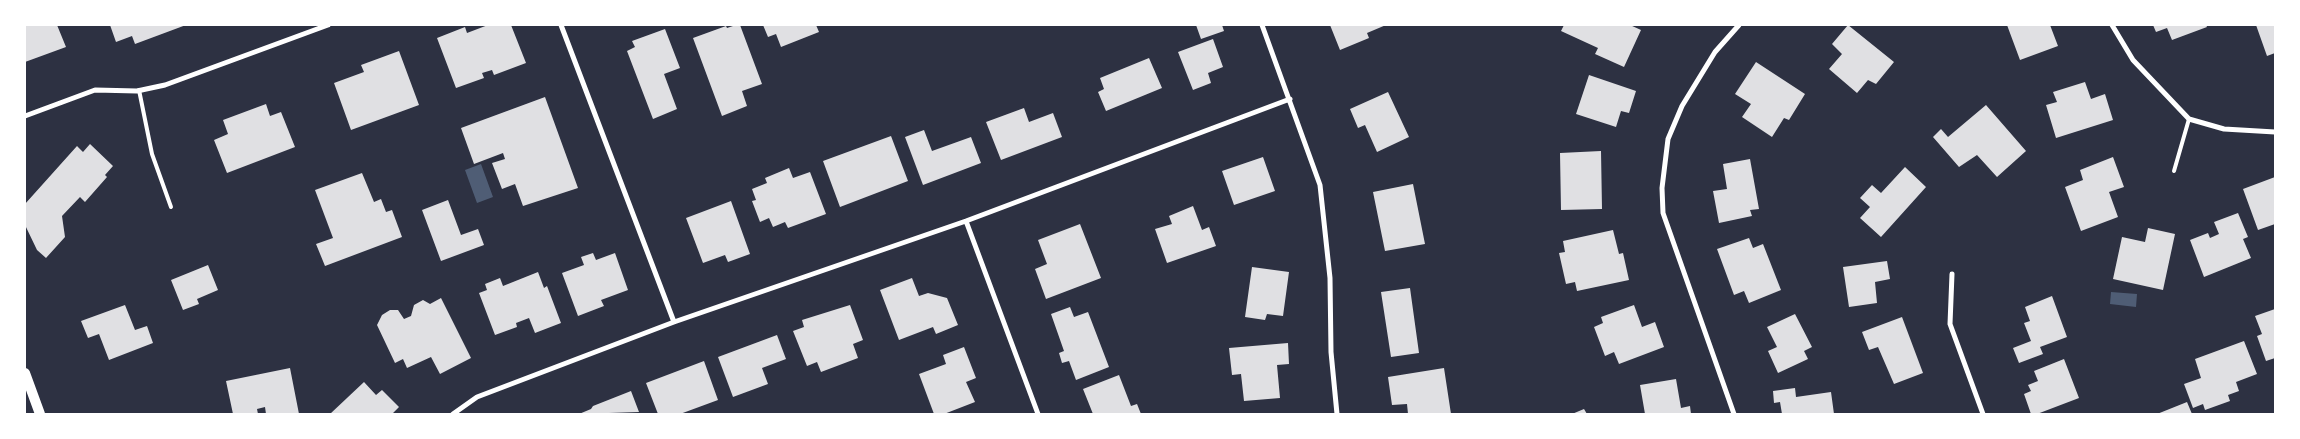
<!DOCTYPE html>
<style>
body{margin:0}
#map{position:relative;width:2300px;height:439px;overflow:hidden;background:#2d3142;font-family:"Public Sans",sans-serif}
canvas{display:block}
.frame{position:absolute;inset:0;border:26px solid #fff;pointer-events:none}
</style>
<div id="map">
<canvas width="2300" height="439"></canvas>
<div class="frame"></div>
</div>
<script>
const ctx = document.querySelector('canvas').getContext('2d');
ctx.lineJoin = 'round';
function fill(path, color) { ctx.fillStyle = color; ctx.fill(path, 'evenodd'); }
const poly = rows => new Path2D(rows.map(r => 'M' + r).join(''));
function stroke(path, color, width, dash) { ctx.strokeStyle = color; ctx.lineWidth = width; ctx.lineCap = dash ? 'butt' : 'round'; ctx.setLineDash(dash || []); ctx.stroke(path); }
const water = poly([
 [481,164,493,197,477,203,465,170],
 [2111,292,2137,294,2136,307,2110,304]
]);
const building = poly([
 [25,25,57,25,66,47,25,62],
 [110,25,186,25,135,44,132,36,116,42],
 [488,25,511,25,526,63,494,75,492,70,482,73,484,78,456,88,437,38,465,27,467,33],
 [736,25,740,25,762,84,742,91,747,106,722,116,693,38,726,26,727,28],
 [763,25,816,25,819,32,781,47,776,34,768,37],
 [1196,25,1222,25,1224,31,1201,39],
 [1330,25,1386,25,1367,33,1369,38,1340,50],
 [1564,25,1630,25,1641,30,1624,67,1595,54,1598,48,1561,31],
 [1848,25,1894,62,1876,84,1868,80,1857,93,1829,69,1842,54,1832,44],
 [2007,25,2050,25,2058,46,2020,60],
 [2153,25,2206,25,2207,27,2172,40,2167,28,2156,32],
 [2256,25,2275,25,2275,53,2267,56],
 [665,29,680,68,664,74,677,109,653,119,627,51,635,47,632,41],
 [1213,39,1223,67,1208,73,1211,83,1193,90,1178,52],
 [399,51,419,105,351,130,334,83,364,72,361,65],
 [1149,58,1162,88,1106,111,1098,92,1104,89,1100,78],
 [1756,62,1805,94,1789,120,1784,118,1772,137,1742,117,1751,104,1735,94],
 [1589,75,1636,91,1629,113,1621,111,1616,127,1576,114],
 [2085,82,2091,99,2105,94,2113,120,2056,138,2046,105,2057,102,2053,92],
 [1388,92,1409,137,1377,152,1365,125,1358,128,1350,109],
 [545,97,578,188,523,206,515,184,502,189,492,163,505,159,503,153,474,164,461,128],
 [266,104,270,116,281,112,295,147,227,173,214,140,228,134,223,120],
 [1986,105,2026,151,1997,177,1977,155,1959,167,1933,137,1941,129,1948,137],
 [1024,108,1029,122,1053,113,1062,137,1001,160,986,122],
 [924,130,932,151,971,137,981,163,923,185,905,137],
 [891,136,908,181,840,207,823,161],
 [90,144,113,166,105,175,107,177,85,202,80,197,62,216,65,237,46,258,37,250,25,225,25,204,77,146,83,152],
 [1601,151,1602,209,1561,210,1560,153],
 [1263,157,1275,191,1234,205,1222,171],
 [2113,157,2124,187,2109,192,2118,217,2081,231,2065,187,2083,180,2080,170],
 [1750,159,1759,209,1750,210,1752,216,1719,223,1713,191,1727,189,1723,164],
 [1905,167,1926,187,1881,237,1860,218,1870,207,1860,198,1872,185,1881,193],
 [789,168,793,178,810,172,826,214,788,228,785,222,773,227,769,218,760,222,752,201,756,200,752,189,767,183,765,178],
 [362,173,374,202,381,199,386,212,392,210,402,237,325,266,316,244,333,238,315,190],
 [2275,177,2275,224,2258,230,2243,189],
 [1413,184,1425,244,1385,251,1373,192],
 [448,200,461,235,478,229,484,245,441,261,422,210],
 [731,201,750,254,728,262,725,255,703,263,686,218],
 [1193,206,1202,230,1209,227,1216,246,1167,263,1155,229,1172,224,1169,216],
 [2238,213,2248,237,2243,239,2251,258,2204,277,2190,240,2208,233,2210,238,2219,234,2214,222],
 [1080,224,1101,278,1046,299,1035,269,1047,264,1038,240],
 [2148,228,2175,234,2163,290,2113,279,2122,237,2145,242],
 [1613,230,1619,254,1623,253,1629,280,1577,291,1575,282,1566,284,1559,253,1565,252,1563,241],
 [1749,238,1753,248,1763,244,1781,290,1749,303,1744,291,1734,295,1717,249],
 [593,253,596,260,615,253,628,290,601,300,604,306,578,316,562,273,584,265,581,257],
 [1887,261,1890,279,1875,282,1877,303,1849,307,1843,267],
 [208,265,218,290,197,299,199,304,183,310,171,280],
 [1252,267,1289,272,1283,316,1267,314,1265,320,1245,317],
 [538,272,544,288,547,286,561,323,535,333,529,318,516,323,517,327,495,335,479,293,487,290,485,284,500,278,503,286],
 [912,278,919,296,928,293,947,298,958,325,936,334,933,327,899,340,880,290],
 [1410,288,1419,353,1391,357,1381,292],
 [2052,296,2067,337,2040,347,2043,354,2019,363,2013,348,2031,341,2024,323,2030,321,2025,307],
 [441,298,471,358,440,374,431,357,407,368,403,359,395,363,377,325,382,315,390,310,398,310,404,319,411,316,414,305,423,300,430,304],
 [125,305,135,330,147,326,153,343,109,360,99,334,88,338,81,321],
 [850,305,863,340,853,344,858,358,821,372,817,362,807,366,793,331,804,327,802,320],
 [1634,305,1642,327,1655,322,1664,347,1619,364,1614,352,1605,356,1594,327,1603,323,1601,317],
 [1070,307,1074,317,1088,312,1109,367,1076,380,1069,361,1062,363,1059,353,1064,351,1051,314],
 [2275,309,2275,358,2266,361,2257,336,2262,334,2255,316],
 [1795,314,1812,347,1804,351,1808,359,1778,373,1768,351,1777,347,1767,327],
 [1902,317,1923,373,1894,384,1878,347,1869,350,1862,332],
 [777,335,786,359,762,368,768,384,733,397,718,357],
 [2244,341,2257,374,2236,382,2239,391,2228,395,2230,401,2205,410,2203,404,2193,408,2184,384,2201,378,2195,359],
 [1288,343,1289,364,1277,365,1280,398,1244,401,1241,374,1232,375,1229,348],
 [964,347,976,378,966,382,975,402,944,414,934,414,919,374,946,364,943,355],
 [2064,359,2079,398,2037,414,2031,414,2024,394,2031,391,2028,385,2038,381,2034,371],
 [704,361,718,400,680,414,658,414,646,383],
 [290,368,299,414,266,414,265,407,257,409,258,414,233,414,226,381],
 [1444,368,1451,414,1408,414,1407,404,1392,405,1388,377],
 [1119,375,1131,406,1137,404,1141,414,1093,414,1083,389],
 [1676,379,1681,408,1690,406,1691,414,1645,414,1640,385],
 [364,382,376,395,382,390,399,407,392,414,330,414],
 [1795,388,1796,397,1831,392,1834,414,1782,414,1780,402,1774,403,1773,391],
 [631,391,639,412,579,414,591,409,593,406],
 [2187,402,2192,414,2157,414],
 [1584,409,1587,414,1572,414]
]);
const service = poly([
 [139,90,152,154,171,207],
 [2174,171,2189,119]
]);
const minor = poly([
 [561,25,674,322],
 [1262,25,1320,185,1330,278,1331,352,1337,414],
 [2112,25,2133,60,2189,119,2224,129,2275,132],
 [25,116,95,90,137,91,165,85,328,25],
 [966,221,1038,414],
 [1952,274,1950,324,1983,414],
 [453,414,477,397,674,322,966,221,1290,99],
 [1734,414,1663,213,1662,188,1668,139,1682,106,1715,52,1739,25]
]);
const secondary = poly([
 [25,373,40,414]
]);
fill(water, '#4f5d75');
fill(building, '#e0e0e3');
stroke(service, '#fff', 4);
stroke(minor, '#fff', 5);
stroke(secondary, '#fff', 10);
</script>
